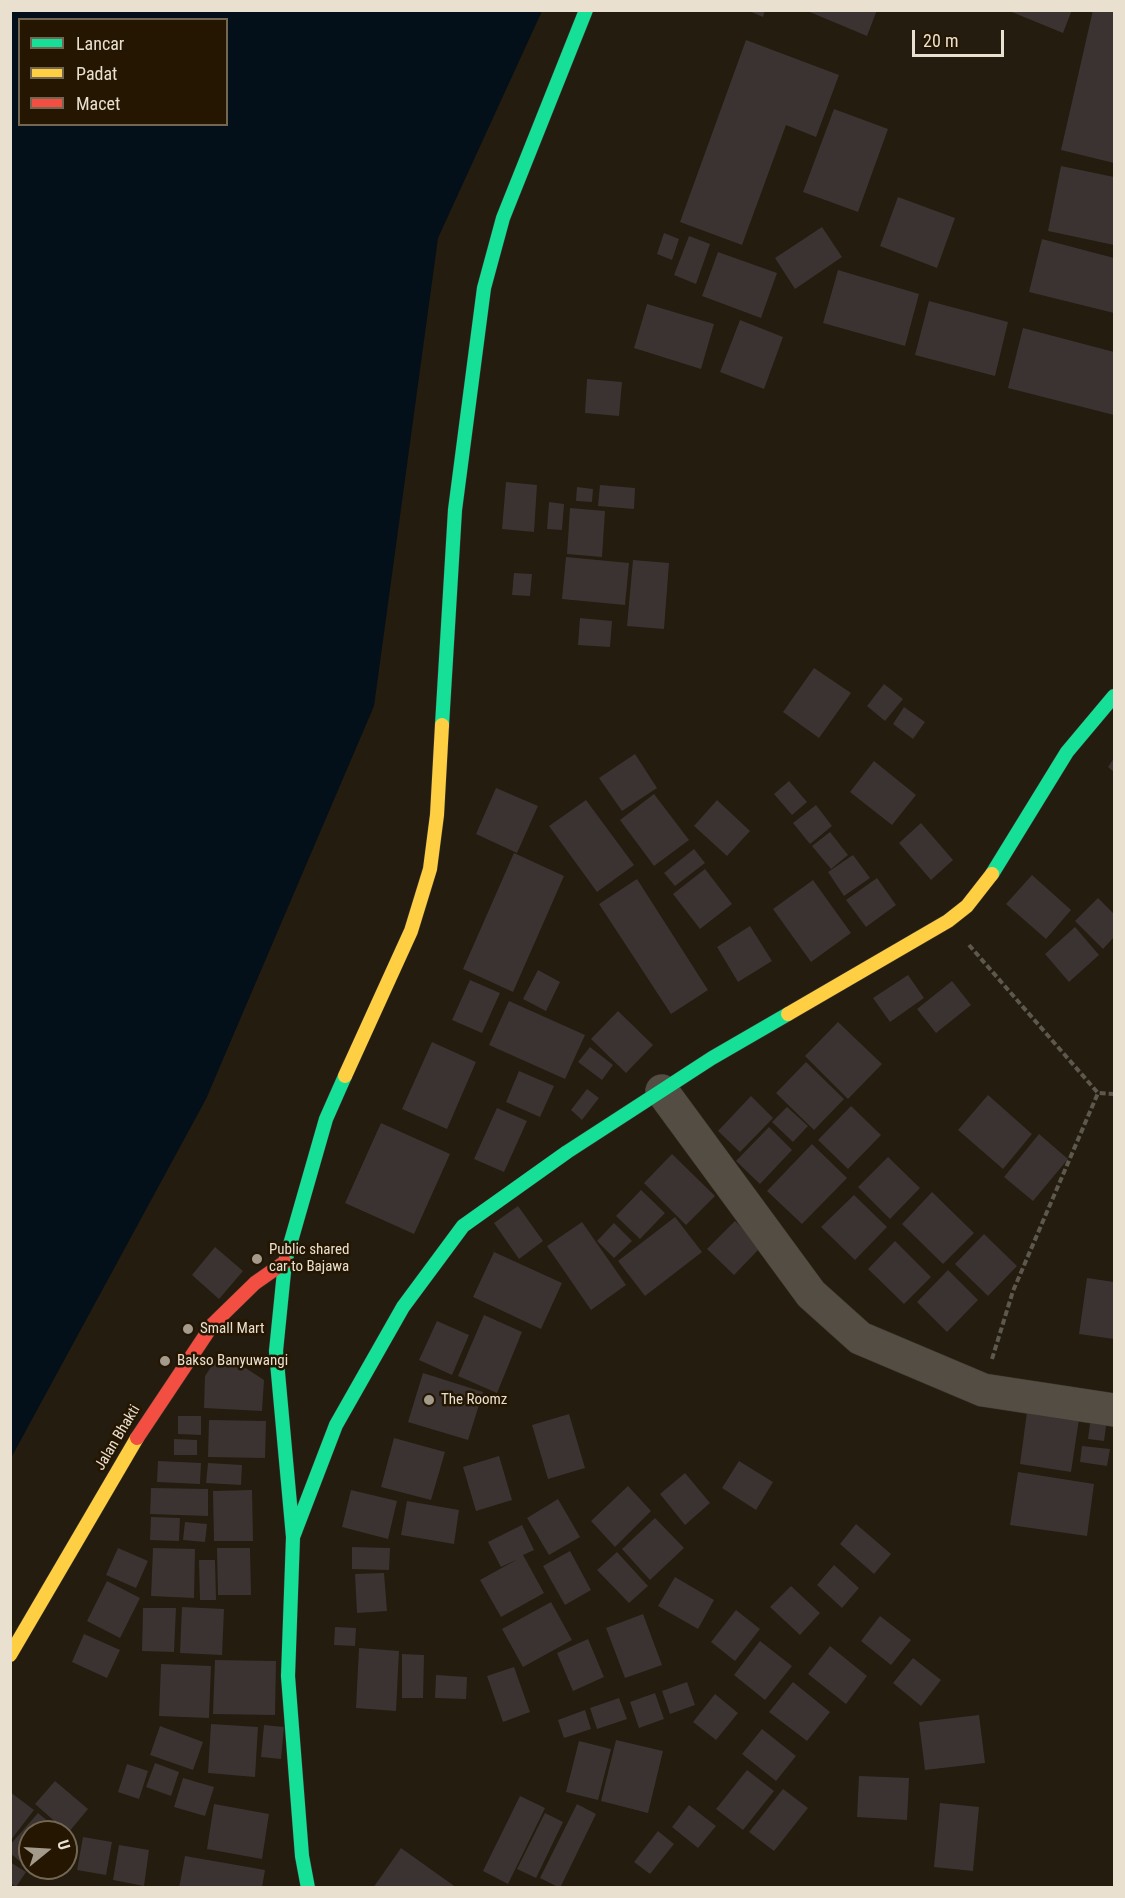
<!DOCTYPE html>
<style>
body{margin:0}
#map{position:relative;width:1125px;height:1898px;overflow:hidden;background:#241c0e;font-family:"Roboto Condensed",sans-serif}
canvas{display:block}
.frame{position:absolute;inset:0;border:12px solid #e9e0d0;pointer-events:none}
.legend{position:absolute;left:18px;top:18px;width:210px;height:108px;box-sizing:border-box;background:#241600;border:2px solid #736753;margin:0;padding:8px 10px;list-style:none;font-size:18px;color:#e9e0d0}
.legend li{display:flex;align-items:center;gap:12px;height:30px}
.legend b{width:30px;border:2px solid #736753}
.north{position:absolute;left:18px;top:1820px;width:60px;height:60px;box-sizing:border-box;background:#241600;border:2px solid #736753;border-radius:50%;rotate:72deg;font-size:16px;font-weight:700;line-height:24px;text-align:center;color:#e9e0d0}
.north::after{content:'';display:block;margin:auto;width:21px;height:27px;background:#a49b8c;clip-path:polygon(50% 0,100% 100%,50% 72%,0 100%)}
.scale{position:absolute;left:912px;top:30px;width:92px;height:27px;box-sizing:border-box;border:3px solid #e9e0d0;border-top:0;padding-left:8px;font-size:18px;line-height:21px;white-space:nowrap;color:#e9e0d0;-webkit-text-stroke:4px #241600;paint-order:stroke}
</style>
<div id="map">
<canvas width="1125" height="1898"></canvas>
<div class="frame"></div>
<ul class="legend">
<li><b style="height:8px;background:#16e098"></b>Lancar</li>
<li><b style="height:8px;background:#ffcf43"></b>Padat</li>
<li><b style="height:8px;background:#f24e42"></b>Macet</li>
</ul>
<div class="north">U</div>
<div class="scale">20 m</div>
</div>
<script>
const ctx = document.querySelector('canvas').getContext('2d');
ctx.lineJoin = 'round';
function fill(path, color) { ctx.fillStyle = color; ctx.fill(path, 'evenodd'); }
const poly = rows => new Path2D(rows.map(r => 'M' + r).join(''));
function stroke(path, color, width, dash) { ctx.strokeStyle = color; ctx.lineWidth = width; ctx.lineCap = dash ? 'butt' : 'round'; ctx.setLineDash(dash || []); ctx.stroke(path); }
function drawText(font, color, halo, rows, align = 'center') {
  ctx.font = font + ' "Roboto Condensed",sans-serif'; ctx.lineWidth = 5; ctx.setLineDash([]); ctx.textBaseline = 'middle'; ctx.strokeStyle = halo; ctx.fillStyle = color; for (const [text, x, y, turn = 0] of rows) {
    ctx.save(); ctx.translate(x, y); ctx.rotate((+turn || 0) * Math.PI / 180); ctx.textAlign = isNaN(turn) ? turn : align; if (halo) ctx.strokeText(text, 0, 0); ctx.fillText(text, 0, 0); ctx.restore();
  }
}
const water = poly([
 [11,10,542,11,438,238,374,706,206,1099,11,1458],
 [20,20,226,20,226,124,20,124]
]);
const building = poly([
 [747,10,765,10,763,17],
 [805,10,877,10,867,36],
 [1007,10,1072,10,1063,33],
 [1093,10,1114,10,1114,163,1061,150],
 [746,40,839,75,816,137,786,125,742,245,680,222],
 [834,109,888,129,858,212,803,192],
 [1061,166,1114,177,1114,245,1048,231],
 [898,197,955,218,937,268,880,246],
 [822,227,842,257,795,289,775,258],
 [664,233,679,239,672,260,657,254],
 [689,236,710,244,696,284,674,275],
 [1042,239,1114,258,1114,313,1029,292],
 [718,252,777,273,761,318,702,296],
 [838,270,919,294,905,346,823,323],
 [929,301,1008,322,995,376,915,355],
 [647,304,714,324,701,369,634,348],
 [740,320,783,337,764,389,720,372],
 [1023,328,1114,352,1114,415,1008,388],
 [587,379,622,382,619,416,585,413],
 [506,482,537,485,534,532,502,529],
 [600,485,635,488,634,509,598,506],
 [577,487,593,489,592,502,576,501],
 [549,502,564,504,562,530,547,529],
 [570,508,605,511,602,557,567,554],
 [566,557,629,563,625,605,562,599],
 [633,560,669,563,664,629,627,626],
 [514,573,532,574,530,596,512,595],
 [580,618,612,621,610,647,578,645],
 [814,668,851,693,819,738,783,712],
 [884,684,903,699,885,721,867,706],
 [904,707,925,722,913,739,893,724],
 [635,754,657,788,622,811,599,778],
 [1114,758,1114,772,1108,767],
 [874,761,916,795,892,825,850,792],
 [789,781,807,802,792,815,774,794],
 [496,788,538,806,517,853,476,834],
 [654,794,689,840,654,866,620,820],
 [586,800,634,865,597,892,549,826],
 [717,800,750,831,727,856,694,826],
 [816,805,832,826,810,844,793,823],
 [921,823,953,860,931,880,899,843],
 [830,832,848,855,831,869,812,846],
 [694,849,705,863,675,886,664,873],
 [514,853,564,876,513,992,463,969],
 [853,855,870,878,844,896,828,872],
 [705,869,732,904,700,929,673,894],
 [1032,875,1071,910,1046,939,1006,904],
 [877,878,896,905,866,927,846,900],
 [637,879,708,990,671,1014,599,904],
 [813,880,851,933,811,962,773,909],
 [1098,898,1114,914,1114,937,1103,949,1075,921],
 [750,926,772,961,738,982,717,947],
 [1075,927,1099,955,1069,982,1045,954],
 [538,970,560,982,546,1011,523,999],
 [908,975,924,998,890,1022,873,998],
 [470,980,500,993,482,1033,452,1020],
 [952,981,971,1005,936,1033,917,1009],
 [509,1001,585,1035,565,1079,489,1045],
 [618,1011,653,1045,626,1073,591,1039],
 [838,1022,882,1064,848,1099,805,1056],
 [432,1042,476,1062,447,1129,402,1109],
 [590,1047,613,1065,602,1080,578,1062],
 [806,1062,844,1099,814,1130,776,1093],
 [519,1071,554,1086,540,1117,506,1102],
 [587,1089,599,1098,582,1120,571,1110],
 [988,1095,1032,1134,1003,1169,958,1130],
 [751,1096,773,1118,740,1152,718,1131],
 [851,1106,881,1135,848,1169,818,1140],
 [787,1107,808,1126,793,1142,772,1122],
 [497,1108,527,1121,504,1172,474,1159],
 [381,1123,450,1154,414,1234,345,1203],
 [769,1127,792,1150,760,1184,736,1161],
 [1039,1134,1068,1159,1033,1201,1004,1177],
 [812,1144,847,1178,802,1224,767,1191],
 [672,1154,715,1196,686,1225,644,1183],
 [888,1157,920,1188,890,1219,858,1187],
 [641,1190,665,1213,640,1239,616,1216],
 [932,1192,974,1233,943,1264,902,1224],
 [854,1195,887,1227,855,1260,821,1227],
 [518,1206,543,1241,519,1259,494,1223],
 [675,1217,702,1252,645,1296,618,1261],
 [735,1221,761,1247,734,1275,707,1249],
 [582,1222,626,1285,591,1310,547,1246],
 [614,1223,632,1241,614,1258,597,1241],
 [984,1234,1017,1266,988,1296,955,1264],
 [895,1241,931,1277,904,1304,868,1269],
 [215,1247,243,1271,219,1299,192,1275],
 [494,1252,562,1283,541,1329,473,1297],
 [948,1270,978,1300,947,1332,917,1302],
 [1087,1278,1114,1282,1114,1339,1079,1334],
 [484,1315,522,1332,497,1393,458,1376],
 [437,1321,469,1335,452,1375,419,1360],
 [221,1352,264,1380,262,1411,204,1408,205,1376],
 [423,1373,483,1392,468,1440,408,1422],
 [1027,1412,1079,1419,1071,1472,1020,1464],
 [569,1414,585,1468,548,1479,532,1425],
 [178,1416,201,1416,201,1435,178,1434],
 [1091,1416,1107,1419,1104,1441,1088,1439],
 [209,1420,266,1421,265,1458,208,1457],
 [394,1438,445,1452,431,1500,381,1487],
 [174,1439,197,1440,197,1455,174,1455],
 [1082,1446,1110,1449,1107,1466,1080,1462],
 [499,1456,512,1500,476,1511,463,1467],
 [158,1461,201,1463,200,1484,157,1482],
 [739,1461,773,1482,756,1510,722,1488],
 [208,1463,242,1465,241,1485,206,1483],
 [1018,1472,1094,1484,1087,1536,1010,1525],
 [685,1473,710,1503,685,1525,660,1494],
 [628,1486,651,1511,615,1547,591,1521],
 [151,1488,208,1489,208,1516,150,1514],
 [252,1490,253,1541,214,1541,213,1491],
 [351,1490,397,1501,388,1539,342,1527],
 [558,1499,580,1537,549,1555,527,1518],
 [407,1501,459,1510,454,1544,401,1535],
 [151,1517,180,1518,179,1541,150,1540],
 [655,1518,684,1548,650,1580,622,1549],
 [185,1522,207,1524,205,1542,183,1540],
 [856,1524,891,1554,874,1574,840,1544],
 [522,1525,534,1550,523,1555,544,1593,501,1617,480,1580,518,1559,501,1567,488,1542],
 [352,1547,390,1548,389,1570,352,1569],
 [118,1548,148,1561,136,1588,106,1575],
 [153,1548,195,1549,194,1598,151,1596],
 [217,1548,250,1548,251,1595,218,1595],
 [570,1551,591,1590,565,1605,543,1566],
 [617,1552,648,1586,629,1603,597,1570],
 [199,1560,215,1560,216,1600,200,1600],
 [834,1565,859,1588,842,1608,817,1585],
 [384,1573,387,1611,357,1613,355,1574],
 [675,1577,714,1600,698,1629,658,1606],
 [107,1581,140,1598,120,1638,87,1621],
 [791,1586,820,1613,800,1635,770,1607],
 [551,1602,572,1640,523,1667,502,1629],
 [182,1607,224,1609,222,1655,180,1653],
 [143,1608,176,1608,174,1652,142,1651],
 [736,1610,760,1629,735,1661,711,1642],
 [643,1614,662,1665,625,1678,606,1628],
 [880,1616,911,1640,891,1665,861,1641],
 [335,1627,356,1628,355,1646,334,1645],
 [84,1634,120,1650,107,1678,72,1662],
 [588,1639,604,1677,573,1691,557,1653],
 [760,1641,792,1666,765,1700,734,1675],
 [830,1646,867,1676,846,1704,808,1674],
 [359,1648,399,1651,396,1711,356,1708],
 [402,1654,424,1655,423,1698,402,1698],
 [913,1658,941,1680,921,1706,893,1683],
 [215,1660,276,1661,275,1715,213,1714],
 [161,1664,211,1666,209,1718,159,1716],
 [514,1667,530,1712,503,1722,487,1676],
 [436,1675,467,1677,466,1699,435,1698],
 [687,1682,695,1705,670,1714,662,1691],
 [793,1682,830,1712,807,1741,769,1712],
 [655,1693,664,1719,639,1728,630,1702],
 [715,1694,738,1713,716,1740,693,1722],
 [619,1698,627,1719,597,1729,590,1708],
 [585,1710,591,1729,564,1738,558,1720],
 [979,1715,985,1763,925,1770,919,1722],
 [211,1724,258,1727,255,1777,208,1773],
 [264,1725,284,1727,281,1759,261,1757],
 [160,1726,203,1742,193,1770,150,1755],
 [762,1729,796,1756,776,1781,742,1754],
 [616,1740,663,1751,648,1813,601,1801],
 [579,1741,611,1749,598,1800,566,1792],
 [155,1763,179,1772,171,1796,146,1787],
 [127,1764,148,1771,139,1799,118,1792],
 [747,1770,774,1791,743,1830,716,1809],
 [859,1776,909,1778,907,1820,857,1817],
 [183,1778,214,1787,205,1816,174,1807],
 [55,1781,88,1809,68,1833,35,1804],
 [783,1789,808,1808,774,1851,749,1832],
 [10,1792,34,1810,10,1841],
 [520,1796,545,1808,508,1884,483,1871],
 [940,1803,979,1807,973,1871,934,1867],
 [214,1804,269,1814,262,1859,207,1849],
 [577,1804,596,1814,560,1888,540,1878],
 [689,1805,716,1826,698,1848,672,1827],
 [38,1813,61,1832,30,1832,30,1870,10,1853,10,1845],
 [545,1813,563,1822,536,1878,517,1869],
 [658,1831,674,1844,650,1874,634,1862],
 [83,1837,112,1842,106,1875,77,1870],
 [119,1845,149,1850,144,1886,113,1880],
 [401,1848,457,1888,373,1888],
 [185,1856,265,1870,262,1888,179,1888],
 [10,1862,26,1872,16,1887,10,1883]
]);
const path = poly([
 [969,945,1098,1093,1114,1094],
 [992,1359,1013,1291,1098,1093]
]);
const street = poly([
 [662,1091,811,1294,860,1338,983,1390,1114,1410]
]);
const fast = poly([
 [442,725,455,510,484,288,503,218,586,10],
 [992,874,1067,752,1114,696],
 [293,1537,336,1425,403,1307,463,1226,567,1152,712,1058,788,1014],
 [308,1888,302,1856,288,1676,293,1537,276,1351,285,1262,326,1119,345,1076]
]);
const slow = poly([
 [788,1014,948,921,967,906,992,874],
 [345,1076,411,931,430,869,437,815,442,725],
 [10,1655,137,1438]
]);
const jam = poly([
 [137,1438,213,1324,255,1283,285,1262]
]);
const markers = [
 [257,1259,6,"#a49b8c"],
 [188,1329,6,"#a49b8c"],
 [165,1361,6,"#a49b8c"],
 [429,1400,6,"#a49b8c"]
];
const poiNames = [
 ["Public shared",269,1250],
 ["car to Bajawa",269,1267],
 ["Small Mart",200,1329],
 ["Bakso Banyuwangi",177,1361],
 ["The Roomz",441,1400]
];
const streetNames = [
 ["Jalan Bhakti",118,1438,-59]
];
fill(water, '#030f19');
fill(building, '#3a3331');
stroke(street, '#3e372e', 34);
stroke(fast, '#3e372e', 15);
stroke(slow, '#3e372e', 15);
stroke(jam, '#3e372e', 15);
stroke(path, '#5d584e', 4, [6, 3]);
stroke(street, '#544d43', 33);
stroke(fast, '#16e098', 14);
stroke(slow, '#ffcf43', 14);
stroke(jam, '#f24e42', 14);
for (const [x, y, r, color] of markers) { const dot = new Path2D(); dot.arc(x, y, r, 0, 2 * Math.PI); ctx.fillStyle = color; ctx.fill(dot); stroke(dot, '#241600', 2); }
drawText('15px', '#e9e0d0', '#241600', poiNames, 'left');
drawText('15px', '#e9e0d0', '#241600', streetNames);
</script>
